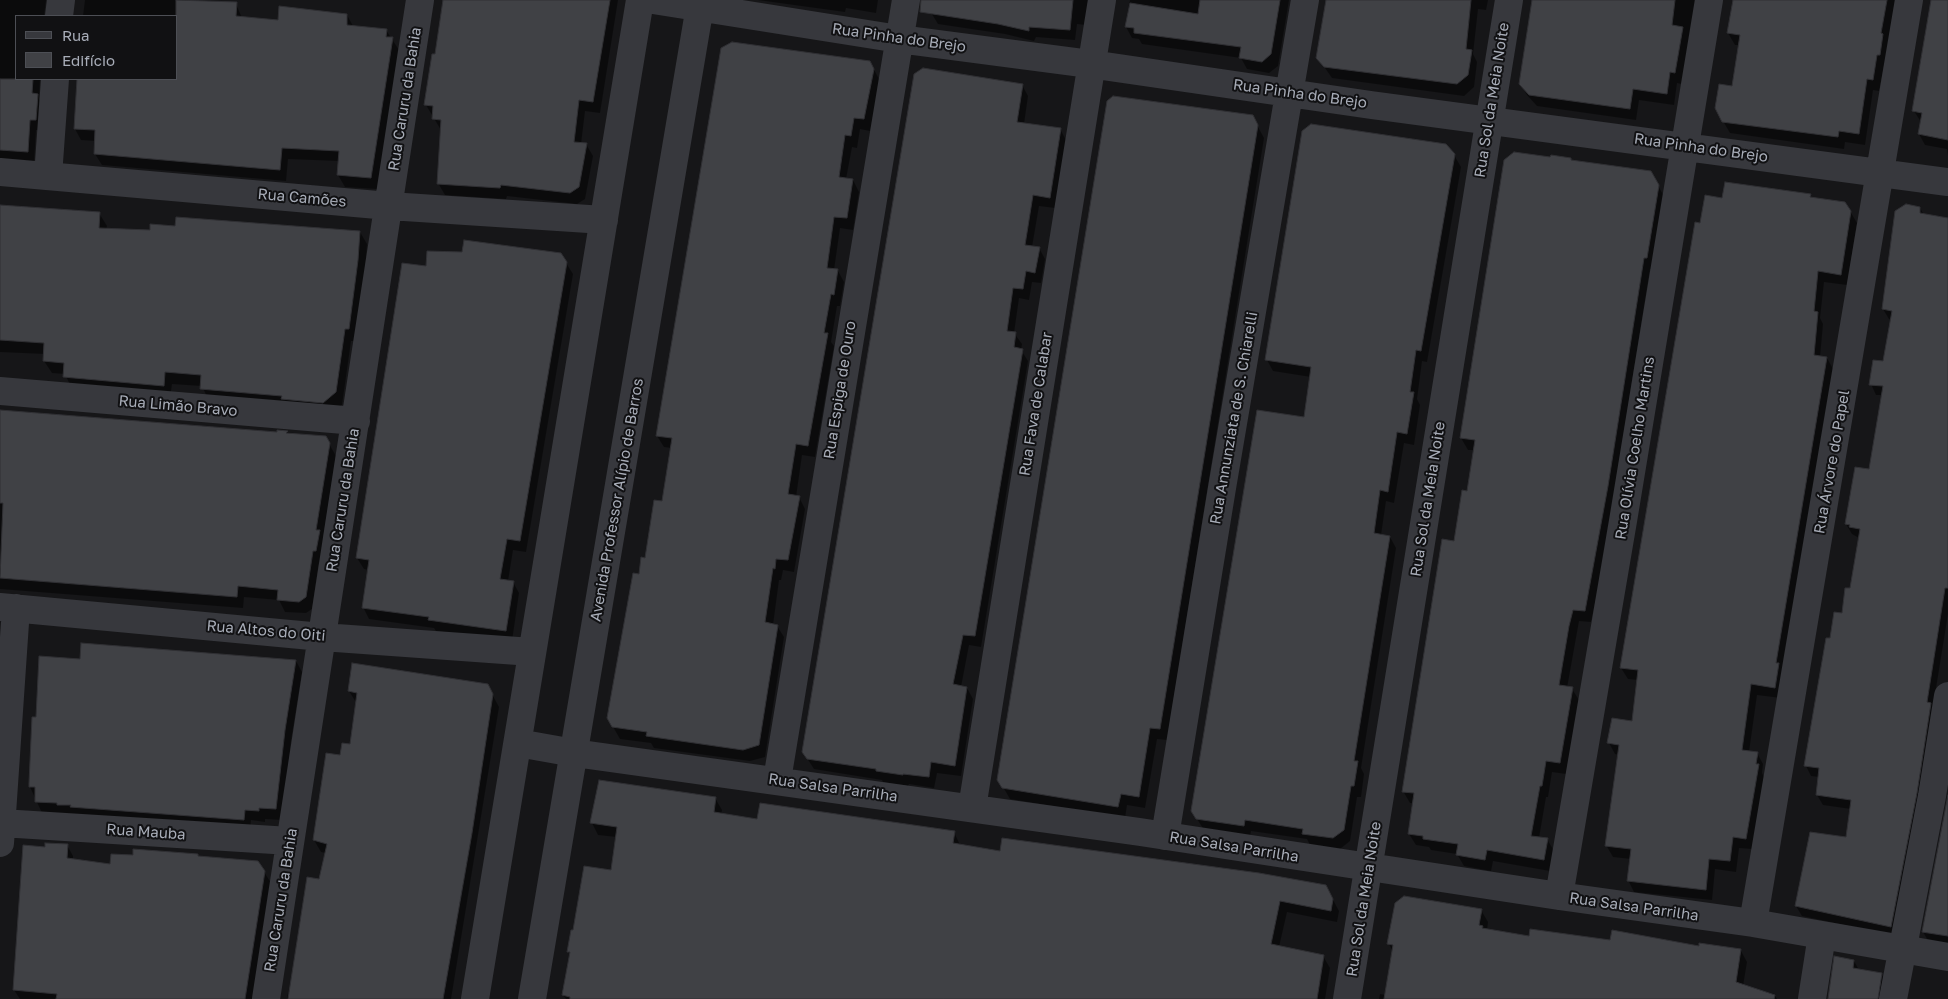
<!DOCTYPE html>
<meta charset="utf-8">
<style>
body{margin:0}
#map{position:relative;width:1948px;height:999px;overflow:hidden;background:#161618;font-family:"Golos Text",sans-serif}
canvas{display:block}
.legend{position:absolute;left:15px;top:15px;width:162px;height:65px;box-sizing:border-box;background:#111113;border:1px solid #4d4f55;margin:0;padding:6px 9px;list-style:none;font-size:15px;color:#a8adb8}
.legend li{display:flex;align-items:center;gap:10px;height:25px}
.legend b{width:25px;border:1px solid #4d4f55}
</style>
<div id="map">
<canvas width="1948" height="999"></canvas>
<ul class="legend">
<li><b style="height:6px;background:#37383d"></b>Rua</li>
<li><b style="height:14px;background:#404145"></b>Edifício</li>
</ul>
</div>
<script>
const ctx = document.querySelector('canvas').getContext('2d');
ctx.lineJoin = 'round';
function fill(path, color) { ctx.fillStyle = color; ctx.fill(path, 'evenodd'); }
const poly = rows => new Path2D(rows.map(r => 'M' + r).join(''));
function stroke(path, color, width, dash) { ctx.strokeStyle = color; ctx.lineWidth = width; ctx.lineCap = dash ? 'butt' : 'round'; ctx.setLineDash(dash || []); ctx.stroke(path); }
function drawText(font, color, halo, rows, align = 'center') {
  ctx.font = font + ' "Golos Text",sans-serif'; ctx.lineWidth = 4; ctx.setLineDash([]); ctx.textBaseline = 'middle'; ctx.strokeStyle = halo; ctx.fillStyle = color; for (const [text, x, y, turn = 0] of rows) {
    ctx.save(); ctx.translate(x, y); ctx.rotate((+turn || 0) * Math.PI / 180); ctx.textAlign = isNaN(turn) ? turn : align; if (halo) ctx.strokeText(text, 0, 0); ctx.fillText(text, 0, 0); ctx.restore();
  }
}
const shadow = poly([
 [0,0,46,0,44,16,16,16,16,79,40,79,39,99,43,107,42,131,36,130,34,163,0,161],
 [85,0,194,0,236,4,242,18,279,21,347,15,353,26,386,30,399,50,377,189,345,187,338,175,339,161,288,159,286,181,102,165,95,154,96,141,81,140,75,129,79,79,176,79,176,16,83,16],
 [444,0,618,0,600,113,585,111,581,144,586,144,593,156,585,199,577,204,507,196,506,199,445,195,438,183,441,130,426,105,436,56],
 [758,0,878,0,876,13,846,8,845,12],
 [928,0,1090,0,1086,25,1077,24,1075,40,1036,37,1034,41,1005,34,938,24,927,6],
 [1130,0,1289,0,1278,66,1269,73,1247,69,1241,58,1142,44,1139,39,1132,38,1126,27],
 [1327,0,1488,0,1486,10,1478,9,1473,54,1477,62,1474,87,1464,96,1332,78,1318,58],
 [1534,0,1696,0,1682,84,1677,83,1674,105,1639,100,1636,120,1537,106,1527,95,1520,83],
 [1734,0,1895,0,1888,44,1889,47,1886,66,1884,66,1879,91,1873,90,1865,145,1845,142,1844,149,1730,133,1723,121,1733,87,1740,45,1735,45,1728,33],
 [1933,0,1948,0,1948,156,1947,149,1925,145,1919,134,1921,122,1914,111],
 [870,62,880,81,870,131,860,129,857,148,852,147,846,179,853,180,859,192,853,230,840,228,834,270,838,271,844,282,840,306,837,306,831,342,834,346,815,457,802,455,796,497,799,497,805,509,794,572,783,570,781,580,779,580,773,625,777,626,784,637,765,757,750,761,654,748,651,743,620,739,608,718,640,575,663,502,672,448,664,447,657,436],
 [1022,85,1028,96,1024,124,1060,129,1066,140,1055,208,1039,206,1032,247,1039,248,1045,259,1041,283,1032,282,1029,300,1019,298,1014,333,1022,344,1021,350,1028,361,981,647,969,645,961,687,967,688,973,699,961,776,937,773,934,788,909,784,908,786,883,782,882,780,814,769,803,752],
 [1252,116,1264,138,1167,740,1157,739,1145,808,1127,805,1125,818,1010,799,999,780],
 [1454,155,1461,167,1427,362,1422,361,1417,399,1420,405,1414,445,1404,443,1394,503,1386,501,1381,535,1390,537,1396,548,1361,768,1364,774,1361,797,1357,797,1350,841,1340,849,1310,845,1307,839,1251,831,1250,837,1204,830,1192,811,1305,418,1311,377,1273,371,1267,360],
 [1571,161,1657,184,1665,198,1653,269,1650,269,1601,574,1591,622,1579,621,1567,688,1572,689,1579,700,1566,774,1552,772,1548,797,1546,797,1539,838,1547,839,1554,851,1550,871,1493,861,1491,871,1464,866,1457,854,1431,850,1429,847,1416,845,1409,834,1413,803,1410,803,1403,791,1455,542,1468,492,1475,450,1468,450,1461,438],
 [1810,195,1811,198,1850,211,1857,223,1847,285,1824,282,1820,318,1823,324,1820,357,1827,358,1833,369,1781,698,1757,695,1749,752,1757,753,1763,764,1762,773,1764,777,1752,849,1739,848,1736,872,1715,869,1712,900,1634,892,1628,880,1631,859,1613,857,1606,845,1619,755,1615,754,1609,743,1633,722,1638,680,1628,679,1621,668,1701,225,1722,200],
 [0,206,99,213,107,226,106,230,151,232,360,232,367,244,365,273,355,341,351,341,342,405,330,414,209,401,202,386,172,384,170,398,72,389,65,374,52,373,44,361,45,354,0,352],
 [1920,208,1924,215,1948,219,1948,614,1896,936,1802,916,1796,906,1847,838,1851,809,1823,805,1817,795,1819,777,1811,776,1806,766,1831,640,1843,614,1851,590,1859,538,1852,534,1846,524,1870,471,1883,395,1876,395,1871,384,1884,362,1892,320,1889,319,1883,309],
 [566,263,573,274,526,552,513,550,508,581,513,582,519,593,512,641,436,631,434,628,369,619,363,607,369,570,364,569,357,558,427,268],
 [0,411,278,434,278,431,325,437,336,456,323,538,326,543,322,562,319,562,312,609,306,613,285,612,279,600,244,597,243,608,0,589],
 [81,661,296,661,302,672,291,741,282,820,265,819,265,822,251,820,250,831,42,813,30,787,37,719],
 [487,685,499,707,451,999,287,999,288,993,291,993,326,853,321,852,314,840,341,757,351,745,357,704,349,691],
 [715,798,722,810,721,815,759,821,954,832,960,845,1332,898,1339,911,1337,922,1287,912,1279,947,1323,956,1330,968,1325,999,566,999,563,995,571,955,568,952,574,932,612,872,617,837,598,835,592,823],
 [1948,802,1948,945,1929,942,1923,932],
 [67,845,73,856,73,860,111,866,264,872,271,883,253,999,20,999,14,990,46,848],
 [1481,910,1488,922,1487,930,1530,938,1741,951,1747,962,1743,986,1774,994,1777,999,1379,999,1380,994,1386,995,1393,952,1389,944],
 [1854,961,1859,970,1881,974,1887,984,1884,999,1829,999]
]);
const building = poly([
 [176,0,237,2,236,16,278,20,279,6,347,14,347,25,387,29,386,37,393,37,371,178,337,175,339,151,282,148,280,170,94,154,95,130,74,129,77,79,176,79,176,0],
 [443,0,610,0,593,102,579,100,574,142,587,143,579,187,570,193,501,185,500,188,437,184,441,120,432,119,433,106,424,105,432,54,435,54,443,0],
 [921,0,1073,0,1070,30,1029,27,1029,31,998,24,920,12,921,0],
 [1200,0,1280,0,1271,54,1262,62,1239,58,1241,47,1134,33,1134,28,1125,27,1130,3,1198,14,1200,0],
 [1326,0,1471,0,1466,49,1472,50,1468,75,1457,84,1324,67,1316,58,1326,0],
 [1532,0,1675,0,1672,25,1683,27,1675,73,1670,72,1667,94,1633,89,1630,109,1529,95,1519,84,1532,0],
 [1733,0,1887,0,1881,33,1883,34,1880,55,1877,55,1873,80,1867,79,1859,134,1839,131,1838,137,1722,122,1715,108,1719,84,1732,86,1740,35,1727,33,1733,0],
 [1931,0,1948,0,1948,140,1918,134,1922,113,1912,111,1931,0],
 [732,42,870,61,874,69,864,119,854,118,851,136,845,135,839,177,853,179,847,218,834,217,827,268,838,269,834,295,831,294,824,333,828,333,808,446,796,444,788,494,800,496,788,560,776,559,775,569,773,568,765,622,778,625,759,745,743,750,646,736,647,732,612,727,607,718,633,573,639,574,641,557,645,558,654,500,662,501,672,438,656,436,721,48,732,42],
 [923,68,1023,84,1017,122,1061,128,1050,198,1033,195,1025,245,1040,247,1035,273,1026,271,1023,289,1013,288,1007,331,1016,332,1014,347,1023,349,975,636,963,635,953,684,967,687,955,766,931,762,929,777,903,774,903,775,876,771,876,769,807,759,802,752,914,74,923,68],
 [0,79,33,79,32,93,38,94,36,120,30,120,28,152,0,150,0,79],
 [1113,96,1253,115,1258,125,1160,729,1150,728,1139,797,1121,794,1118,807,1002,788,997,780,1107,101,1113,96],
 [1311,124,1446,144,1455,154,1421,351,1416,350,1410,392,1414,392,1407,434,1397,432,1388,492,1380,490,1374,533,1390,536,1354,761,1358,761,1354,786,1351,786,1344,830,1333,838,1302,834,1303,829,1245,820,1244,826,1196,819,1191,811,1257,410,1304,417,1311,367,1265,360,1302,131,1311,124],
 [1514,152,1550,157,1551,155,1571,158,1571,160,1651,171,1659,185,1647,258,1644,258,1608,486,1585,611,1573,610,1569,626,1559,685,1573,687,1560,763,1546,761,1542,786,1540,786,1531,836,1548,838,1544,860,1487,850,1485,860,1456,855,1458,844,1423,839,1423,836,1408,834,1414,793,1402,792,1442,539,1454,541,1462,490,1467,491,1475,440,1460,438,1504,160,1514,152],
 [1725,182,1811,194,1810,197,1845,202,1851,211,1841,275,1818,271,1814,311,1818,312,1814,355,1827,357,1776,663,1779,663,1775,688,1751,684,1742,750,1758,752,1756,764,1759,764,1746,839,1733,837,1730,861,1709,859,1706,890,1627,881,1631,849,1605,846,1619,745,1607,743,1612,718,1632,721,1638,670,1620,668,1695,222,1700,223,1705,195,1722,198,1725,182],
 [1906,204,1920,207,1920,213,1948,218,1948,588,1945,588,1927,702,1931,703,1917,793,1891,927,1795,906,1810,832,1846,837,1851,800,1816,795,1819,768,1804,766,1826,638,1830,638,1834,612,1842,613,1845,588,1850,588,1860,529,1849,527,1850,525,1845,524,1855,467,1869,469,1883,386,1869,385,1873,360,1883,361,1892,311,1882,309,1895,211,1906,204],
 [0,205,100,212,99,228,150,230,150,224,175,226,176,217,360,231,358,260,349,329,345,329,336,392,323,403,281,399,282,396,200,389,201,375,165,372,164,386,63,377,64,363,43,361,44,343,0,340,0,205],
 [464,240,561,253,567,262,520,541,507,539,500,579,514,581,506,631,428,620,429,617,362,608,369,560,356,558,402,263,426,266,427,251,462,252,464,240],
 [0,410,277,432,277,430,288,431,286,433,326,436,330,443,316,530,320,530,316,551,313,551,306,597,299,602,277,600,278,590,238,586,237,597,0,578,3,503,0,503,0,410],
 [81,643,296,660,285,730,276,809,259,808,259,811,245,810,244,820,70,807,71,805,57,805,57,803,35,802,35,787,29,787,29,783,32,717,36,717,39,656,80,659,81,643],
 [352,663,488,684,493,694,472,833,443,999,288,999,307,877,319,879,327,844,313,840,326,753,340,755,342,743,350,744,357,693,348,691,352,663],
 [599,780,716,797,714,812,757,819,760,803,955,831,953,843,1000,851,1002,838,1259,873,1326,885,1333,899,1331,911,1280,901,1271,944,1324,955,1317,999,570,999,570,997,562,995,570,952,567,952,571,930,573,930,584,866,611,870,617,827,590,823,599,780],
 [1948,795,1948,936,1922,932,1948,795],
 [45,843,68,844,67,858,110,864,111,854,133,855,133,849,198,854,198,856,258,861,265,871,245,999,56,999,57,994,13,990,23,845,45,847,45,843],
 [1404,896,1482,909,1479,925,1483,926,1482,928,1529,936,1530,929,1610,940,1612,930,1699,946,1699,943,1741,949,1736,982,1775,995,1774,999,1384,999,1393,945,1387,944,1395,903,1404,896],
 [1834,956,1854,960,1853,968,1882,973,1878,999,1828,999,1834,956]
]);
const minor = poly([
 [653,0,899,39,1090,64,1371,105,1948,182],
 [59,16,61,0],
 [0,172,389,206,604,220],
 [48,176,55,79],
 [0,391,356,421],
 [0,607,322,637,532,652],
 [518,743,574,753,1140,832,1559,896,1753,923,1948,957],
 [777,780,906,0],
 [972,808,1102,0],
 [1,823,290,841],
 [1165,836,1222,488,1305,0],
 [0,843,16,608],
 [1559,896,1623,521,1709,0],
 [1753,923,1909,0],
 [266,999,420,0],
 [475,999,640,0],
 [532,999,701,0],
 [1347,999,1509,0],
 [1812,999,1822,935],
 [1893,999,1932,796,1948,696]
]);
const streetNames = [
 ["Rua Pinha do Brejo",899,38,8],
 ["Rua Pinha do Brejo",1300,94,8],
 ["Rua Caruru da Bahia",405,99,-81],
 ["Rua Sol da Meia Noite",1492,100,-81],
 ["Rua Pinha do Brejo",1701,148,8],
 ["Rua Camões",302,198,5],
 ["Rua Espiga de Ouro",840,390,-81],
 ["Rua Fava de Calabar",1036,404,-81],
 ["Rua Limão Bravo",178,406,5],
 ["Rua Annunziata de S. Chiarelli",1234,418,-80],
 ["Rua Olívia Coelho Martins",1635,448,-81],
 ["Rua Árvore do Papel",1832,462,-80],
 ["Rua Sol da Meia Noite",1428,499,-81],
 ["Rua Caruru da Bahia",343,500,-81],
 ["Avenida Professor Alípio de Barros",617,500,-80],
 ["Rua Altos do Oiti",266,631,5],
 ["Rua Salsa Parrilha",833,788,8],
 ["Rua Mauba",146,832,4],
 ["Rua Salsa Parrilha",1234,847,9],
 ["Rua Sol da Meia Noite",1364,899,-81],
 ["Rua Caruru da Bahia",281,900,-81],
 ["Rua Salsa Parrilha",1634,907,8]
];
fill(shadow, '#0007');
fill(building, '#404145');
stroke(building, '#303034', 1);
stroke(minor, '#37383d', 28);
drawText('15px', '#a8adb8', '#111113', streetNames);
</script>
